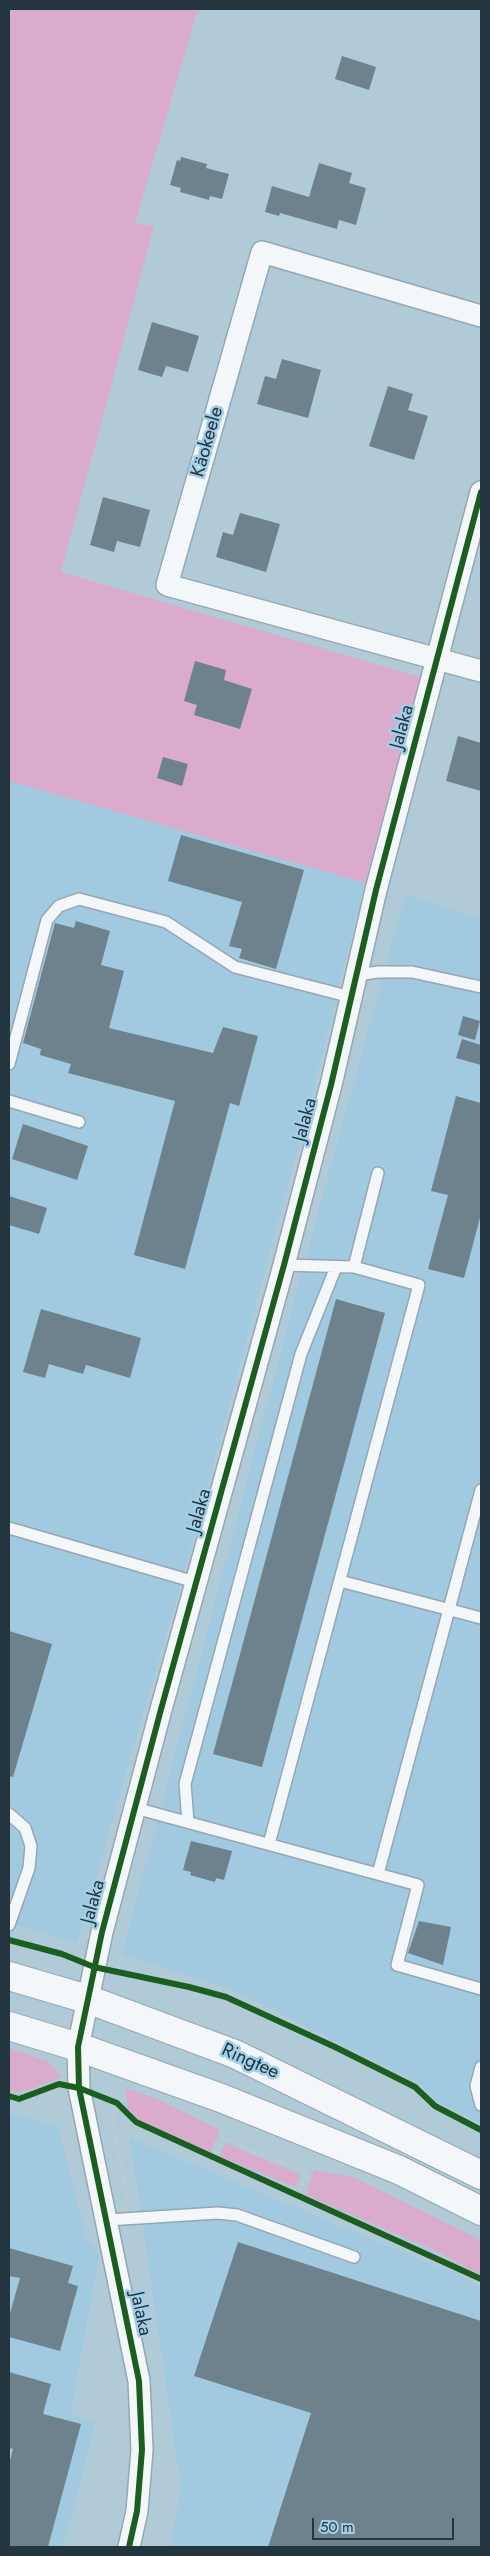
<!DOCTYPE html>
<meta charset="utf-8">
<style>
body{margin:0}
#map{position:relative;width:490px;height:2556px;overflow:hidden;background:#b1cad8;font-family:Jost,sans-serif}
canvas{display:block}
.frame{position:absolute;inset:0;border:10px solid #23353e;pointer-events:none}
.scale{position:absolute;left:312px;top:2518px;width:142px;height:22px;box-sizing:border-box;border:2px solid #23353e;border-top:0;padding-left:6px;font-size:15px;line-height:18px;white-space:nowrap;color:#23353e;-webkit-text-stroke:4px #a2cfe7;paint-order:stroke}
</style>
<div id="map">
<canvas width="490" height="2556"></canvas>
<div class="frame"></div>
<div class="scale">50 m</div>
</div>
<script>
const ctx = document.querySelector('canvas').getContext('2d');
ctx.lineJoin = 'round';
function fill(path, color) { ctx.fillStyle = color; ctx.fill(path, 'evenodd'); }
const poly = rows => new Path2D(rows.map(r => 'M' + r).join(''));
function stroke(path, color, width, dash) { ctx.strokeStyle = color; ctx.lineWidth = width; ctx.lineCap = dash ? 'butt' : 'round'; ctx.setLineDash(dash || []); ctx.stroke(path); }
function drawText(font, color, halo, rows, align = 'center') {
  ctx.font = font + ' Jost,sans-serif'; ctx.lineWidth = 5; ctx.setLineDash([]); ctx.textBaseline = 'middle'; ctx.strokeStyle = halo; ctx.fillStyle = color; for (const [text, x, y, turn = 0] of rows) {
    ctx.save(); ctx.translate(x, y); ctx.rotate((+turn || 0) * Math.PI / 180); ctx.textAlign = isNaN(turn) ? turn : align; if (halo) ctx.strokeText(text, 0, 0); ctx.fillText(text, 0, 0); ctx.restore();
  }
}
const built = poly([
 [9,781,365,883,310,1103,187,1562,77,1943,9,1923],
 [405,895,481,919,481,2124,437,2102,420,2083,229,1988,122,1955,301,1275],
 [9,2113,58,2126,85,2236,99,2254,71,2413,95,2423,63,2547,9,2547],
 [130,2138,460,2276,481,2287,481,2547,170,2547,181,2488]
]);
const green = poly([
 [9,9,198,9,135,223,154,226,61,572,420,677,365,883,9,781],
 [9,2048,49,2062,62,2077,28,2090,17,2092,9,2090],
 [126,2088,153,2097,220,2130,210,2152,141,2121,128,2109],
 [225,2143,301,2175,295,2187,220,2156],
 [314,2170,353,2177,481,2240,481,2275,434,2250,306,2195]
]);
const building = poly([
 [342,56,376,67,369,90,335,79],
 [181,157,207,164,206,168,229,174,222,199,210,196,209,200,180,192,181,188,170,185,177,160,180,161],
 [319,163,352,173,349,183,366,188,356,225,339,220,337,229,280,213,279,216,265,212,272,186,309,197],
 [152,322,199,336,188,372,166,366,162,377,138,370],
 [282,359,321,370,308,418,257,404,265,376,276,379],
 [388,386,413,394,408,410,428,416,414,460,369,446],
 [103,497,150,510,140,547,117,541,114,552,90,545],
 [240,513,280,524,266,572,216,557,223,532,233,535],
 [195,661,226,670,224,680,252,689,240,729,194,715,197,705,184,701],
 [458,736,481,743,481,791,446,781],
 [163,757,188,764,182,786,157,778],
 [181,835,304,870,276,969,239,958,242,949,229,946,242,902,168,881],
 [76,921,110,931,101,965,124,971,109,1028,213,1053,223,1027,258,1036,239,1106,230,1103,185,1269,134,1255,175,1101,68,1073,71,1064,40,1055,41,1049,23,1043,55,923,74,928],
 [463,1016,480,1021,475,1040,458,1035],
 [462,1039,481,1045,481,1065,456,1058],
 [456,1096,481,1103,481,1214,464,1278,428,1269,448,1195,431,1191],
 [23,1124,88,1146,77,1180,12,1159],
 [9,1196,47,1208,39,1234,9,1225],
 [336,1299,385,1313,262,1767,213,1754],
 [41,1309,141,1338,130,1378,86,1365,83,1374,49,1364,45,1378,23,1372],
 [9,1631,52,1644,13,1777,9,1776],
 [191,1841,232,1851,224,1880,216,1878,215,1882,190,1875,191,1872,183,1870],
 [419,1921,451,1927,443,1965,408,1953],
 [238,2242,481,2321,481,2547,268,2547,311,2413,194,2376],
 [9,2248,73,2266,68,2283,78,2286,60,2351,9,2337,9,2317,20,2278,9,2276],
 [9,2372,51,2384,43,2414,81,2424,48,2547,9,2547,9,2464,13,2449,9,2448]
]);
const path = poly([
 [117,2103,112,2118,129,2205],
 [213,2158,223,2138,307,2173,297,2196]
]);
const lane = poly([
 [356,975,378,972,412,972,481,987],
 [9,1064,47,920,59,906,79,899,166,922,235,967,351,997],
 [9,1101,79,1122],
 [354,1267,378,1173],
 [9,1528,195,1582],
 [340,1581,481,1618],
 [135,1808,418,1885,397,1965,481,1989],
 [9,1814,25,1828,31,1846,29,1868,9,1925],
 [188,1822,185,1784,301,1354,336,1267],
 [269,1844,419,1285,354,1267,284,1265],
 [378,1874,481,1490],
 [481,2067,476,2086,481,2105],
 [107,2220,218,2213,237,2215,354,2257]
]);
const street = poly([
 [481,316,262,252,167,585,481,671],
 [129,2547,137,2511,142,2450,139,2381,79,2088,78,2047,102,1932,160,1713,284,1265,331,1085,376,890,481,492]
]);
const secondary = poly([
 [9,1976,87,1999,235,2054,481,2175],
 [9,2026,78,2047,221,2098,399,2170,481,2211]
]);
const cycleway = poly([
 [9,1940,62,1954,94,1967,189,1987,226,1997,335,2047,415,2087,435,2106,481,2130],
 [9,2096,19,2099,59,2084,79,2088,117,2103,136,2122,481,2279],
 [129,2547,137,2511,142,2450,139,2381,79,2088,78,2047,102,1932,160,1713,284,1265,331,1085,376,890,481,492]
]);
const streetNames = [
 ["Käokeele",208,442,-74],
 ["Jalaka",403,727,-75],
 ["Jalaka",306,1120,-75],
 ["Jalaka",200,1511,-74],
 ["Jalaka",94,1902,-75],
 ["Ringtee",250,2062,24],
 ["Jalaka",140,2314,78]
];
fill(built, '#a1c9df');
fill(green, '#daabcc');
fill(building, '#6d828d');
stroke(lane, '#94a7b2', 14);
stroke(street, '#94a7b2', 24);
stroke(secondary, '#94a7b2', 30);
stroke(path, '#c3cbcf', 3, [2.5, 2.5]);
stroke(lane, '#f3f7f9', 11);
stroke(street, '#f3f7f9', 21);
stroke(secondary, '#f3f7f9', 28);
stroke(cycleway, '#1b5e20', 6);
drawText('19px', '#23353e', '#a2cfe7', streetNames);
</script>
